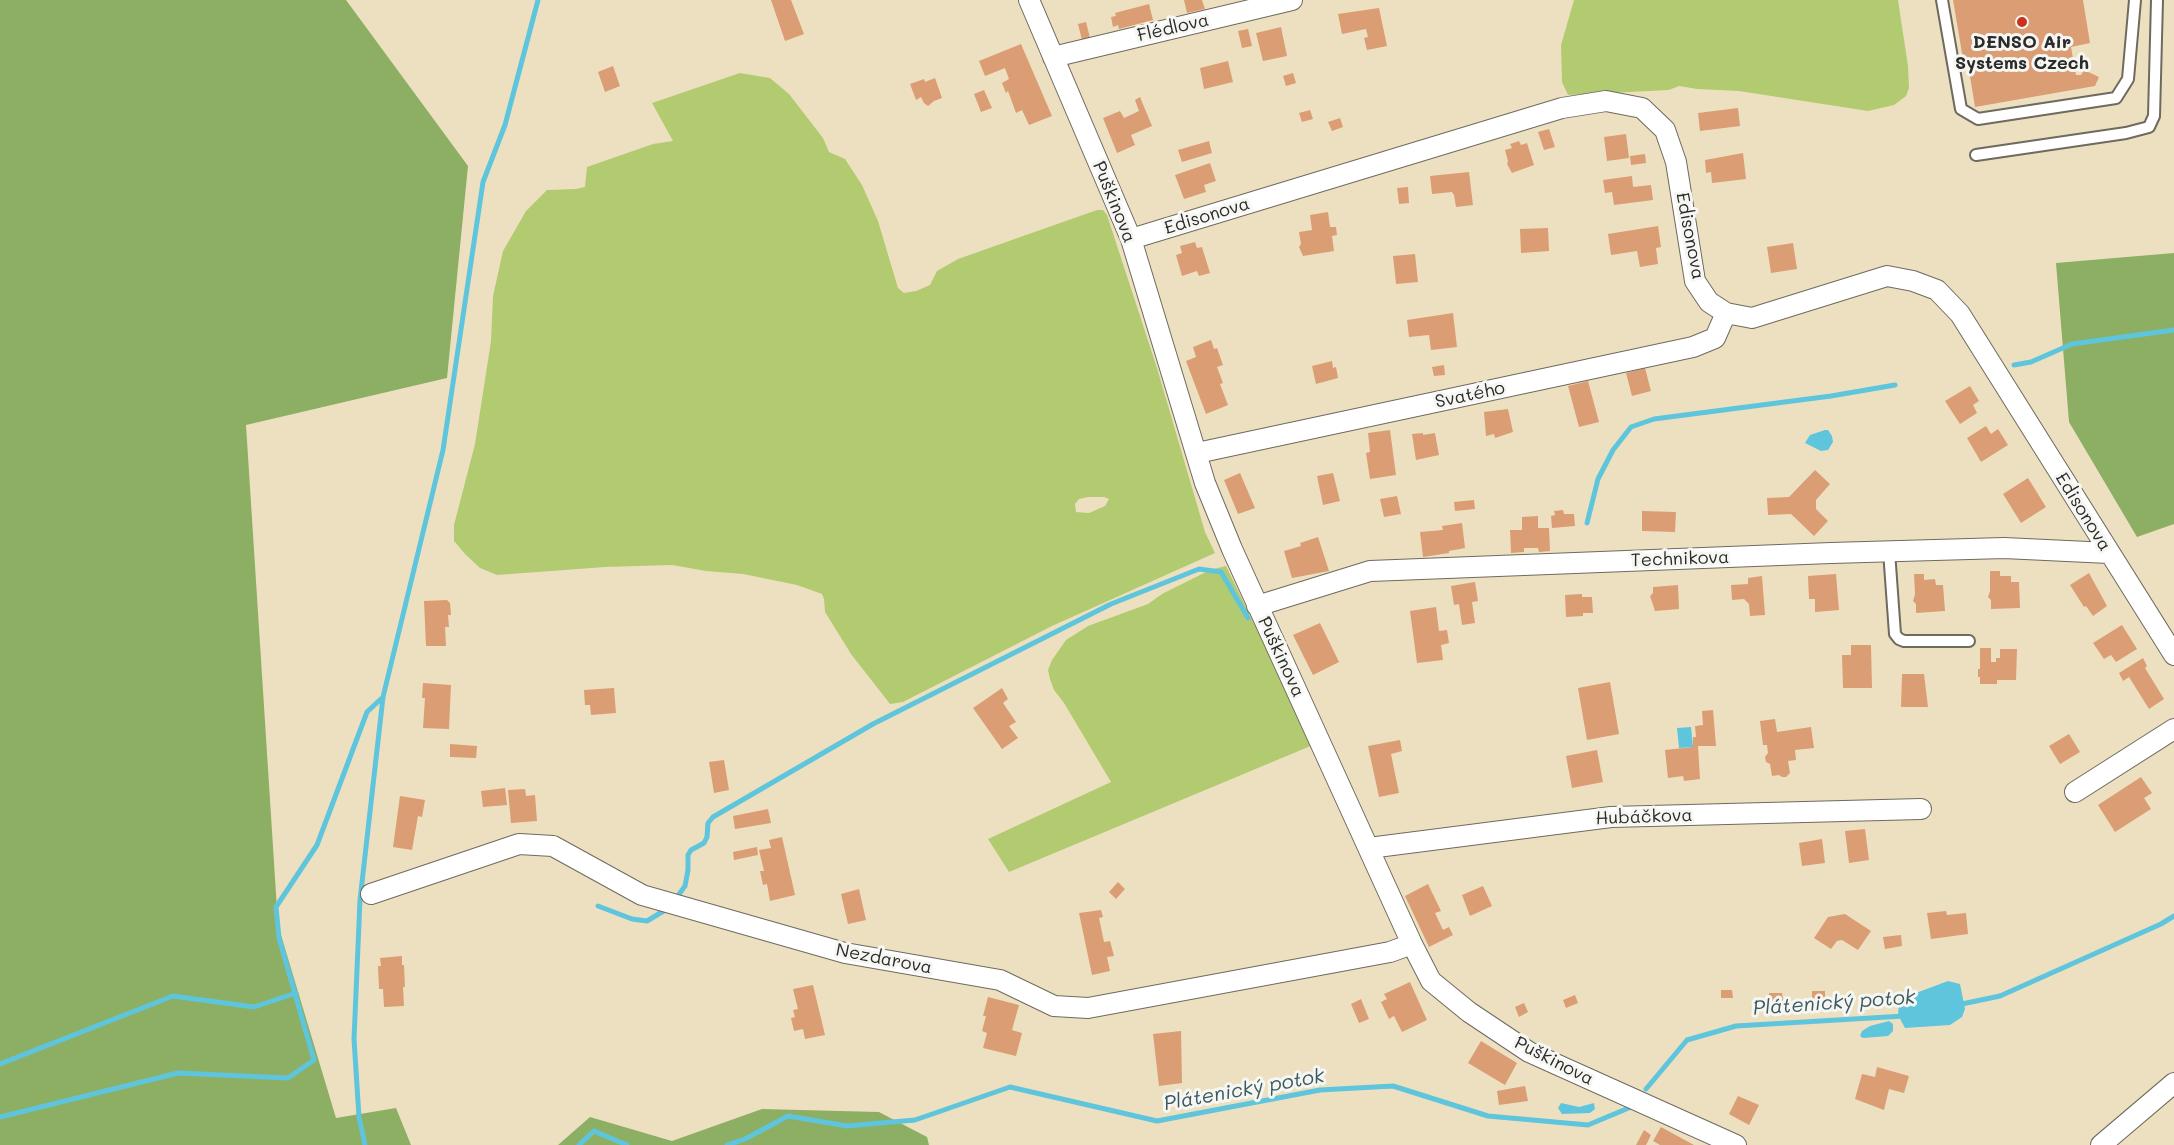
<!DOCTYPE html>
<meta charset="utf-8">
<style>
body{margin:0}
canvas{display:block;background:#ede0c0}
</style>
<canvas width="2174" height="1145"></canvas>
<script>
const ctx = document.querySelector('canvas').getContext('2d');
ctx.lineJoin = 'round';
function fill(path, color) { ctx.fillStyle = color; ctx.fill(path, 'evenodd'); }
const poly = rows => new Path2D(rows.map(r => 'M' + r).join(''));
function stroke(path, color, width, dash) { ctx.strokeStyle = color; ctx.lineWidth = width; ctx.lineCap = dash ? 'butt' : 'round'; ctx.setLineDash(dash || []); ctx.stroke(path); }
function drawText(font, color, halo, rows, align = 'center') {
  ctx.font = font + ' Mali,sans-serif'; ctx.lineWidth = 6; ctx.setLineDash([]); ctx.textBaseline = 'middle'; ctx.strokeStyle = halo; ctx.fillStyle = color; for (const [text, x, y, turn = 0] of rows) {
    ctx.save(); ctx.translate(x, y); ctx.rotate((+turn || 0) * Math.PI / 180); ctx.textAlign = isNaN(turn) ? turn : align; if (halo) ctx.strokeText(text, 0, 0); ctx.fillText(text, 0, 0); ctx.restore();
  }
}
const green = poly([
 [1574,0,1898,0,1908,66,1909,88,1906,96,1894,105,1868,111,1739,91,1697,89,1679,86,1669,90,1568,95,1562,82,1561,45],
 [740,73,770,78,789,94,823,138,829,152,845,159,862,185,878,221,898,288,904,293,916,291,930,285,937,271,958,259,1097,210,1103,210,1107,215,1157,368,1205,532,1215,553,1052,626,903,702,890,704,851,654,825,612,824,599,822,594,797,585,743,574,706,571,672,565,605,567,497,575,480,568,465,554,454,541,454,525,475,444,491,341,493,296,503,251,526,211,547,190,576,189,585,187,587,167,653,144,673,141,652,103],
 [1088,497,1104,497,1109,499,1105,506,1089,513,1076,512,1075,504,1079,499],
 [1226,566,1313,745,1009,872,988,839,1111,782,1064,703,1054,690,1050,679,1048,670,1052,660,1066,640,1088,626,1148,604,1162,594,1210,570]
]);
const forest = poly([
 [0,0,346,0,468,166,447,378,246,425,278,925,336,1118,396,1108,411,1145,0,1145],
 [2174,253,2174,524,2137,537,2069,422,2056,263],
 [762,1109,879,1112,927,1137,929,1145,558,1145,590,1117,672,1141]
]);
const water = poly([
 [1825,430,1828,430,1832,436,1833,442,1828,450,1821,451,1805,443,1810,435],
 [1691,727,1693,747,1679,748,1677,728],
 [1948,981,1960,984,1965,1009,1962,1017,1950,1025,1905,1028,1898,1015,1899,1003,1908,996],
 [1889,1021,1893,1024,1893,1031,1888,1036,1863,1038,1860,1036,1862,1031,1870,1026],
 [1561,1103,1579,1107,1594,1103,1595,1109,1590,1113,1562,1114,1558,1108]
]);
const stream = poly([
 [2014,365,2031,362,2072,344,2174,330],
 [1587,523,1598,479,1613,450,1631,427,1654,419,1831,396,1895,385],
 [677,897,685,886,688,870,688,855,691,850,704,843,707,837,708,823,713,817,873,724,1111,604,1199,569,1221,572,1248,618],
 [598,906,632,919,647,921,667,909],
 [1957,1005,2000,996,2161,924,2174,916],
 [0,1064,173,996,254,1007,296,993],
 [1646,1089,1687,1040,1736,1026,1904,1016],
 [0,1117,178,1073,288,1078,314,1060,279,938,276,907,317,845,367,712,383,697],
 [365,1145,359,1117,354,1039,360,900,383,697,443,450,483,182,505,125,538,0],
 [579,1145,594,1131,627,1145],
 [727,1145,745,1139,788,1116,847,1126,915,1120,1010,1087,1157,1121,1320,1090,1393,1086,1488,1116,1588,1125,1631,1107]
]);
const building = poly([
 [771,0,791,0,804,34,785,41],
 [1184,0,1202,0,1205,9,1187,13],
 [1953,0,2083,0,2090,43,2071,47,2076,75,2081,75,2084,70,2099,77,2095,86,1975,107,1968,64,1964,65],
 [1149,4,1153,20,1119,29,1118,25,1113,27,1111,17,1116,16,1115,13],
 [1379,8,1387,46,1367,50,1364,38,1368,37,1366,29,1342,34,1338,14],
 [1086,22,1090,38,1082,40,1078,24],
 [1281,27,1287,56,1263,61,1256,33],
 [1248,29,1252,46,1242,48,1238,31],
 [1021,44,1052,116,1029,125,1022,110,1016,113,1008,91,1006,93,1002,83,1009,79,1005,68,985,76,979,61],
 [1228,61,1233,82,1204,89,1200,68],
 [613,66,620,86,605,92,598,72],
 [1293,73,1296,83,1286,86,1283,76],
 [935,78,942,98,934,101,928,106,924,103,921,97,916,100,910,84,924,79,925,82],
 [984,90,992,108,981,112,974,94],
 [1140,97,1152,126,1131,135,1135,145,1117,153,1103,118,1120,111,1124,118,1139,111,1135,100],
 [1738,108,1740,126,1700,131,1698,113],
 [1310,110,1313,119,1302,122,1299,113],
 [1340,118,1343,127,1332,131,1328,122],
 [1549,129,1555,147,1544,150,1538,132],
 [1626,134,1629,158,1607,161,1604,137],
 [1209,141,1212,153,1182,162,1178,150],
 [1519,141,1521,145,1527,143,1534,165,1512,173,1507,164,1508,161,1505,150,1512,148,1510,144],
 [1743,153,1746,179,1712,183,1711,172,1706,173,1705,160],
 [1645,154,1646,163,1631,165,1630,156],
 [1210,163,1216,181,1204,185,1206,192,1184,199,1175,175],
 [1469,172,1473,205,1456,207,1454,195,1452,192,1432,194,1430,176],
 [1632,176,1633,187,1651,185,1653,200,1614,205,1612,192,1605,193,1603,180],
 [1408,187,1409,203,1399,204,1397,188],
 [1328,212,1330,227,1336,227,1337,235,1332,236,1334,251,1303,256,1299,247,1301,244,1299,232,1312,230,1310,215],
 [1658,226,1661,247,1656,248,1658,264,1640,267,1637,251,1611,255,1608,234],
 [1548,228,1549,251,1521,253,1520,229],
 [1195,242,1197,248,1202,247,1210,273,1199,276,1197,271,1182,276,1176,255,1182,253,1180,246],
 [1793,243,1797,269,1771,273,1767,247],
 [1415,254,1418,282,1396,284,1393,256],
 [1453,313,1457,347,1431,350,1429,335,1409,337,1407,320],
 [1211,340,1214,349,1217,348,1223,365,1217,367,1223,383,1220,384,1228,405,1206,414,1186,361,1196,357,1193,347],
 [1332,361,1333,368,1336,367,1338,378,1316,384,1312,366],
 [1444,365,1445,375,1434,376,1432,367],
 [1645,368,1651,391,1632,396,1626,373],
 [1588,381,1599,422,1579,427,1568,386],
 [1970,386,1979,401,1973,405,1977,413,1960,424,1945,401],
 [1508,409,1513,432,1495,438,1494,434,1486,436,1484,412],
 [1986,426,1991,434,1998,429,2008,445,1981,462,1967,438],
 [1390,430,1396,475,1370,479,1366,453,1370,452,1368,433],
 [1423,433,1423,435,1435,433,1439,455,1416,460,1412,434],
 [1815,470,1830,484,1816,500,1816,509,1828,521,1814,536,1791,514,1768,515,1767,498,1789,497],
 [1240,473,1255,508,1238,514,1224,480],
 [1333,473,1340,501,1323,505,1317,476],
 [2028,478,2046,507,2021,523,2003,494],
 [1397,496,1401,514,1384,517,1380,499],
 [1474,500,1475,509,1455,511,1454,502],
 [1563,510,1564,514,1574,514,1575,526,1552,528,1551,516,1555,515,1554,511],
 [1642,511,1676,512,1675,532,1642,531],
 [1538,516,1538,528,1549,528,1550,551,1539,552,1538,548,1524,548,1524,552,1511,553,1510,530,1522,530,1522,517],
 [1462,523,1465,548,1449,551,1449,553,1423,557,1420,532,1443,530,1442,526],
 [1318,537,1329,571,1292,578,1284,551,1301,546,1300,543],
 [1990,571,2000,571,2000,576,2011,576,2011,582,2019,582,2020,608,1991,609,1991,600,1988,597,1990,591],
 [2089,573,2107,606,2093,616,2086,606,2084,607,2070,585],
 [1836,574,1839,610,1815,612,1815,599,1809,599,1808,576],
 [1914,574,1924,574,1924,580,1935,579,1936,585,1943,585,1945,611,1916,613,1916,604,1913,601,1915,594],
 [1762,576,1765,615,1750,616,1749,604,1744,599,1732,600,1731,585,1748,584,1748,578],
 [1475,582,1478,601,1472,602,1475,623,1462,625,1459,604,1454,605,1451,586],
 [1678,585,1679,609,1655,611,1650,596,1653,593,1653,587],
 [1582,594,1582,597,1592,597,1593,613,1583,613,1583,616,1566,617,1565,595],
 [447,600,450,603,451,615,448,615,449,627,445,627,446,646,426,646,424,601],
 [1436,607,1439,631,1447,630,1449,643,1441,645,1443,660,1417,663,1410,611],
 [1320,623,1339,662,1313,675,1293,635],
 [2122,625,2137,649,2116,662,2111,655,2104,659,2093,643],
 [1851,645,1871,645,1872,688,1843,688,1842,655,1851,655],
 [1980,648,1991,648,1991,662,1996,662,1996,658,2000,658,2000,649,2017,649,2016,680,1997,680,1997,684,1980,684,1980,677,1978,677,1978,669,1980,669],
 [2143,658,2147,666,2145,668,2164,699,2149,709,2129,677,2123,681,2119,673],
 [1902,674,1924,674,1928,707,1901,707],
 [1610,682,1619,734,1587,740,1578,688],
 [423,683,451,685,449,729,423,728,425,698,422,698],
 [614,688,616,713,591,715,590,705,585,705,584,690],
 [1002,688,1008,699,1003,703,1016,722,1009,726,1018,738,1002,749,973,708],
 [1713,710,1716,746,1698,746,1700,779,1684,781,1683,776,1668,778,1665,750,1693,747,1693,737,1696,737,1695,726,1703,725,1702,711],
 [1775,719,1777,732,1811,727,1814,748,1795,750,1796,760,1788,761,1790,773,1786,777,1782,777,1779,775,1772,776,1770,764,1766,762,1765,757,1768,753,1767,745,1763,745,1760,721],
 [2069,734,2080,752,2060,764,2049,746],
 [1400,740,1402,751,1391,754,1399,793,1379,797,1368,746],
 [450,744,477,746,476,758,450,757],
 [1597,750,1603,782,1572,788,1566,756],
 [724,760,729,790,714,793,709,762],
 [2141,777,2152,793,2144,798,2151,809,2115,832,2098,805],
 [505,788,507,805,483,807,481,791],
 [525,789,526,796,535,795,537,821,511,823,508,790],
 [400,796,425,800,422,817,418,816,412,850,393,847],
 [768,809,771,823,735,829,733,816],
 [1865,829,1869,860,1849,863,1845,831],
 [782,837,795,895,770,901,767,884,763,885,760,871,764,871,759,850,771,848,769,840],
 [1822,839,1825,863,1802,866,1799,843],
 [757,847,758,855,734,860,733,852],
 [1118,882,1125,889,1116,899,1109,892],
 [1428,884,1441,911,1435,913,1443,930,1449,927,1453,935,1429,947,1405,896],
 [1483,886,1492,906,1470,916,1462,895],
 [859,889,866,920,848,924,841,894],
 [1101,910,1103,917,1099,918,1104,942,1110,941,1114,956,1107,957,1110,971,1092,975,1079,913],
 [1946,911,1947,915,1966,913,1968,934,1931,939,1927,913],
 [1845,914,1871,931,1858,950,1842,940,1837,941,1831,949,1814,938,1828,917],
 [1901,935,1902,946,1885,949,1883,937],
 [402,956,402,965,404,965,405,987,403,987,404,1006,384,1007,383,989,379,989,378,966,381,966,380,958],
 [1410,982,1427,1020,1402,1032,1394,1016,1389,1019,1381,1002,1387,999,1384,994],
 [813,985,825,1035,805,1039,803,1029,794,1031,791,1018,795,1017,793,1010,798,1009,793,989],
 [1721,990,1732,990,1733,998,1721,998],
 [1812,991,1825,991,1825,999,1812,999],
 [1769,993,1782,993,1783,1001,1769,1001],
 [1575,995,1578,1003,1566,1008,1563,1000],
 [988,997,1019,1005,1012,1030,1022,1033,1016,1056,983,1048,987,1033,982,1031,986,1016,983,1016],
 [1361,999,1369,1019,1359,1023,1351,1004],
 [1524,1003,1528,1012,1519,1017,1515,1007],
 [1181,1031,1182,1083,1159,1086,1153,1034],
 [1481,1041,1517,1063,1505,1085,1468,1063],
 [1877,1067,1909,1076,1904,1093,1889,1089,1884,1110,1855,1099,1862,1074,1875,1077],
 [1525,1086,1528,1101,1499,1105,1497,1091],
 [1738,1096,1759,1105,1749,1125,1729,1114],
 [1661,1127,1694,1145,1660,1145,1653,1141],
 [1644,1130,1651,1135,1646,1145,1636,1145]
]);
const service = poly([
 [1942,0,1961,109,1978,119,2116,98,2128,79,2135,0],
 [1976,155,2126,133,2149,127,2154,116,2157,0],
 [1889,551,1895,634,1899,639,1904,641,1969,641]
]);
const minor = poly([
 [1029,0,1131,239,1205,483,1232,549,1412,944,1431,981,1469,1012,1529,1052,1736,1145],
 [1053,57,1292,0],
 [1131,239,1562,108,1606,101,1642,108,1665,130,1676,162,1695,281,1709,302,1726,313,1752,318,1887,276,1913,281,1937,290,1960,314,2174,655],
 [1197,453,1693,347,1715,338,1726,313],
 [1257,606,1370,571,1831,553,2004,548,2109,553],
 [2075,792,2174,729],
 [1369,848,1611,817,1921,809],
 [371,894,519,844,553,846,642,895,845,953,1000,980,1054,1006,1088,1008,1390,952,1412,944],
 [2101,1145,2174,1083]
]);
const markers = [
 [2022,22,6,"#c8321e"]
];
const streetNames = [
 ["Flédlova",1173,28,-13],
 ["Puškinova",1114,202,68],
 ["Edisonova",1207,216,-17],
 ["Edisonova",1690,236,79],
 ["Svatého",1470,395,-12],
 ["Edisonova",2083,512,58],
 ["Technikova",1680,559,-2],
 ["Puškinova",1281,657,65],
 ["Hubáčkova",1644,817,-2],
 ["Nezdarova",884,959,11],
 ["Puškinova",1554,1061,27]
];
const poiNames = [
 ["DENSO Air",2022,42],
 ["Systems Czech",2022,63]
];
const waterNames = [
 ["Plátenický potok",1834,1003,-4],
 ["Plátenický potok",1244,1090,-10]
];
fill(green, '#b2cb71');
fill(forest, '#8daf63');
fill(water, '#5fc5dc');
stroke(stream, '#5fc5dc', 5);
fill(building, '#db9d74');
stroke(service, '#6f6a5f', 14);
stroke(minor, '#6f6a5f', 22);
stroke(service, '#fff', 10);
stroke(minor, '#fff', 20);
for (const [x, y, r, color] of markers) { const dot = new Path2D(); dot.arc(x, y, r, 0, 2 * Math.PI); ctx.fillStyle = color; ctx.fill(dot); stroke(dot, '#f6f6f2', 2); }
drawText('18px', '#2b2b2b', '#f6f6f2', streetNames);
drawText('bold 18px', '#2b2b2b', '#f6f6f2', poiNames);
drawText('italic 20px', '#3b5960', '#f6f6f2', waterNames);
</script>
